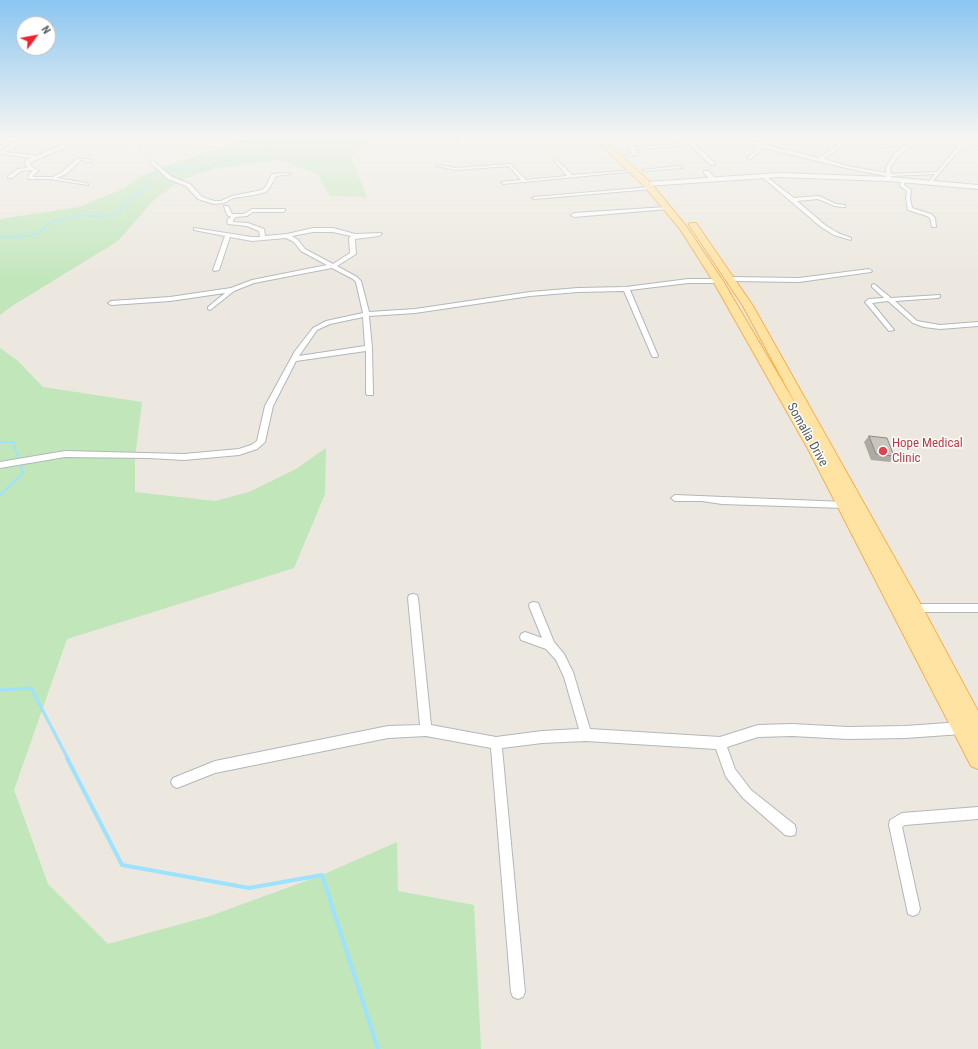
<!DOCTYPE html>
<style>
body{margin:0}
#map{position:relative;width:978px;height:1049px;overflow:hidden;background:#ece8df;font-family:"Roboto Condensed",sans-serif}
canvas{display:block}
.north{position:absolute;left:16px;top:16px;width:40px;height:40px;box-sizing:border-box;background:#fff;border:1px solid #bcbfc0;border-radius:50%;rotate:58deg;font-size:11px;font-weight:700;line-height:16px;text-align:center;color:#585e61}
.north::after{content:'';display:block;margin:auto;width:14px;height:18px;background:#f1212d;clip-path:polygon(50% 0,100% 100%,50% 72%,0 100%)}
</style>
<div id="map">
<canvas width="978" height="1049"></canvas>
<div class="north">N</div>
</div>
<script>
const ctx = document.querySelector('canvas').getContext('2d');
ctx.lineJoin = 'round';
function fill(path, color) { ctx.fillStyle = color; ctx.fill(path, 'evenodd'); }
const poly = rows => new Path2D(rows.map(r => 'M' + r).join(''));
function stroke(path, color, width, dash) { ctx.strokeStyle = color; ctx.lineWidth = width; ctx.lineCap = dash ? 'butt' : 'round'; ctx.setLineDash(dash || []); ctx.stroke(path); }
function drawText(font, color, halo, rows, align = 'center') {
  ctx.font = font + ' "Roboto Condensed",sans-serif'; ctx.lineWidth = 3; ctx.setLineDash([]); ctx.textBaseline = 'middle'; ctx.strokeStyle = halo; ctx.fillStyle = color; for (const [text, x, y, turn = 0] of rows) {
    ctx.save(); ctx.translate(x, y); ctx.rotate((+turn || 0) * Math.PI / 180); ctx.textAlign = isNaN(turn) ? turn : align; if (halo) ctx.strokeText(text, 0, 0); ctx.fillText(text, 0, 0); ctx.restore();
  }
}
const green = poly([
 [251,138,370,138,351,157,367,197,330,196,317,174,277,160,215,169,181,180,154,200,118,241,12,306,0,315,0,219,79,207,123,189,141,176,161,167],
 [0,348,18,361,43,387,142,402,135,457,135,492,215,501,249,492,296,469,326,448,325,494,294,568,67,639,14,790,48,884,108,944,210,916,322,875,397,842,398,891,474,905,481,1049,0,1049]
]);
const streamFar3 = poly([
 [0,237,18,237,37,234,50,223,79,215,102,217,120,211,133,196,148,188,150,175,165,168,197,170,261,154,276,148,284,138]
]);
const streamFar2 = poly([
 [0,442,13,442,23,473,0,495]
]);
const streamFar1 = poly([
 [0,690,31,688,68,759]
]);
const stream = poly([
 [67,758,122,865,249,888,322,875,378,1049]
]);
const street = poly([
 [21,138,27,138,5,152,36,156,77,138,83,138,69,146,29,163,32,167,39,171,33,175,33,177,53,177,62,172,78,158,92,160,90,162,81,160,66,174,57,178,86,183,88,184,88,185,50,179,28,179,29,174,33,171,31,170,21,171,12,178,8,178,8,176,18,169,28,168,25,163,26,160,32,158,1,154,0,152,21,138],
 [112,138,121,138,141,144,139,145,112,138],
 [451,138,462,138,439,143,437,142,451,138],
 [692,138,697,138,692,142,715,163,715,165,711,165,688,143,671,147,634,149,636,151,637,155,627,156,625,155,633,153,629,149,633,147,671,145,688,141,692,138],
 [726,138,735,138,819,158,839,145,817,138,825,138,844,145,824,159,847,166,886,173,886,167,896,152,903,148,857,138,868,138,908,146,908,148,900,154,890,167,891,174,937,172,959,145,933,138,942,138,961,143,964,138,969,138,965,144,978,147,978,149,963,146,931,183,929,182,935,174,891,176,891,179,889,180,887,179,886,176,846,168,764,148,749,160,747,158,760,147,726,138],
 [556,159,572,175,634,170,636,171,503,184,501,182,521,180,509,166,456,170,436,166,438,165,456,168,510,164,526,180,567,176,554,160,556,159],
 [152,160,172,177,190,184,202,197,214,201,221,201,232,196,262,190,266,186,272,174,289,173,291,174,276,176,270,187,266,192,254,195,233,198,224,203,214,204,198,199,186,186,168,179,150,162,152,160],
 [680,166,682,168,644,171,642,170,680,166],
 [704,171,708,171,716,179,716,181,712,181,704,173,704,171],
 [763,174,794,198,819,196,836,204,845,205,845,207,843,207,835,206,818,199,797,201,825,225,838,233,851,238,851,240,834,235,821,227,761,176,763,174],
 [901,179,905,179,904,185,911,190,910,198,912,208,931,214,935,218,936,227,932,227,930,218,927,216,908,210,906,198,907,191,900,186,901,179],
 [650,187,652,188,652,189,534,199,532,198,534,197,650,187],
 [224,206,228,206,232,214,244,214,252,209,285,209,285,211,283,212,253,212,247,216,236,217,233,220,233,222,248,223,264,229,265,236,287,234,313,228,333,228,355,234,381,233,382,234,379,236,355,239,356,254,337,266,357,277,361,281,369,312,415,309,530,292,578,288,626,287,688,279,718,279,721,281,718,283,688,283,630,290,658,356,657,357,653,357,652,356,624,291,578,292,530,296,415,313,369,316,372,348,373,395,367,395,366,393,366,351,296,361,273,406,265,442,257,449,239,455,184,460,149,458,65,457,0,468,0,462,65,451,184,454,239,449,251,445,257,441,265,406,295,351,313,328,326,321,363,313,356,282,353,279,332,268,254,283,234,291,210,310,208,309,208,307,225,293,170,301,111,305,108,303,111,301,170,297,231,288,252,280,327,265,301,251,294,242,286,238,252,241,230,237,219,270,214,271,213,270,225,236,194,230,194,228,252,237,260,237,259,231,247,226,228,224,227,220,231,217,227,215,224,206],
 [313,232,333,232,351,236,349,238,350,253,333,264,305,249,298,240,292,236,313,232],
 [363,317,365,346,299,356,317,330,330,324,363,317],
 [666,207,668,208,668,209,574,217,571,215,574,213,666,207],
 [869,269,872,271,871,272,799,282,731,281,728,279,731,277,799,278,869,269],
 [874,284,891,298,940,295,940,297,938,298,895,301,917,321,940,325,978,322,978,326,940,329,924,327,913,323,888,301,872,303,894,330,889,331,865,302,869,299,884,298,872,287,872,285,874,284],
 [675,495,845,502,849,505,845,508,722,504,702,501,675,501,671,498,675,495],
 [413,594,417,595,418,598,431,725,496,737,542,731,579,729,564,677,556,660,546,649,521,640,520,637,521,634,525,632,542,638,529,606,530,603,534,602,538,603,554,642,564,654,573,672,590,729,720,737,758,725,792,724,848,727,905,726,962,722,966,724,968,728,966,732,962,734,905,738,848,739,792,736,758,737,727,747,735,769,751,790,795,825,796,830,795,835,790,836,785,835,743,798,726,777,716,749,586,741,542,743,502,748,525,992,523,997,518,999,513,997,511,992,491,748,426,736,388,738,215,773,177,788,173,786,171,782,173,778,215,761,388,726,420,725,408,598,409,595,413,594],
 [914,604,978,604,978,612,914,612,910,611,909,608,910,605,914,604],
 [978,807,978,819,905,825,902,827,920,909,918,914,913,916,908,914,889,825,890,820,902,813,978,807]
]);
const secondary = poly([
 [779,173,889,177,978,185,978,189,889,181,779,177,647,186,644,184,647,182,779,173]
]);
const primary = poly([
 [594,138,602,138,650,182,686,226,723,281,799,410,743,306,689,225,690,223,696,223,753,306,920,603,978,711,978,769,971,766,808,449,713,281,680,229,644,186,594,138]
]);
const wall = poly([
 [869,436,894,456,890,462,871,460,864,442]
]);
const building = poly([
 [869,436,887,438,894,456,876,454,869,436]
]);
const markers = [
 [883,451,5,"#e0444e"]
];
const streetNames = [
 ["Somalia Drive",807,435,61]
];
const healthNames = [
 ["Hope Medical",892,444],
 ["Clinic",892,459]
];
fill(green, '#c0e6ba');
stroke(streamFar3, '#9de2ff', 1.5);
stroke(streamFar2, '#9de2ff', 2);
stroke(streamFar1, '#9de2ff', 3);
stroke(stream, '#9de2ff', 4);
stroke(street, '#b2b7bb', 2);
stroke(secondary, '#b3b8bd', 2);
stroke(primary, '#f8b04d', 2);
fill(street, '#fff');
fill(secondary, '#fff');
fill(primary, '#ffe3a2');
fill(wall, '#ada9a3');
fill(building, '#c9c5be');
stroke(building, '#8d8a85', 1);
const sky = ctx.createLinearGradient(0, 0, 0, 285);
sky.addColorStop(0, '#8ac6f1');
sky.addColorStop(0.48, '#f6f5f1');
sky.addColorStop(1, '#f6f5f100');
ctx.fillStyle = sky;
ctx.fillRect(0, 0, 978, 285);
for (const [x, y, r, color] of markers) { const dot = new Path2D(); dot.arc(x, y, r, 0, 2 * Math.PI); ctx.fillStyle = color; ctx.fill(dot); stroke(dot, '#fff', 1.5); }
drawText('13px', '#585e61', '#fff', streetNames);
drawText('13px', '#be3a42', '#fff', healthNames, 'left');
</script>
